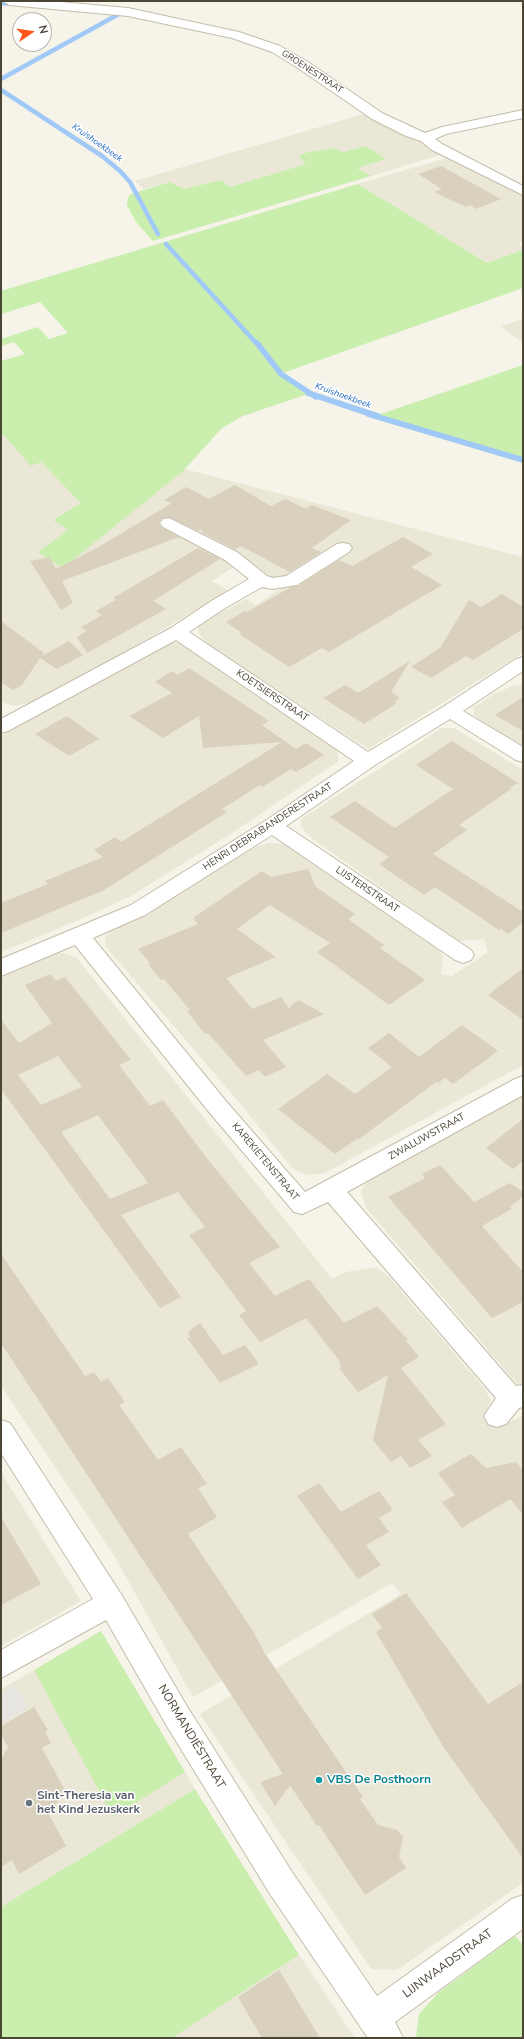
<!DOCTYPE html>
<meta charset="utf-8">
<style>
body{margin:0}
#map{position:relative;width:524px;height:2039px;overflow:hidden;background:#f6f4e9;font-family:"Nunito Sans",sans-serif}
canvas{display:block}
.frame{position:absolute;inset:0;border:2px solid #4b4536;pointer-events:none}
.north{position:absolute;left:12px;top:12px;width:40px;height:40px;box-sizing:border-box;background:#fff;border:1px solid #b7b5af;border-radius:50%;rotate:77deg;font-size:11px;font-weight:700;line-height:16px;text-align:center;color:#4b4536}
.north::after{content:'';display:block;margin:auto;width:14px;height:18px;background:#ff5717;clip-path:polygon(50% 0,100% 100%,50% 72%,0 100%)}
</style>
<div id="map">
<canvas width="524" height="2039"></canvas>
<div class="frame"></div>
<div class="north">N</div>
</div>
<script>
const ctx = document.querySelector('canvas').getContext('2d');
ctx.lineJoin = 'round';
function fill(path, color) { ctx.fillStyle = color; ctx.fill(path, 'evenodd'); }
const poly = rows => new Path2D(rows.map(r => 'M' + r).join(''));
function stroke(path, color, width, dash) { ctx.strokeStyle = color; ctx.lineWidth = width; ctx.lineCap = dash ? 'butt' : 'round'; ctx.setLineDash(dash || []); ctx.stroke(path); }
function drawText(font, color, halo, rows, align = 'center') {
  ctx.font = font + ' "Nunito Sans",sans-serif'; ctx.lineWidth = 3; ctx.setLineDash([]); ctx.textBaseline = 'middle'; ctx.strokeStyle = halo; ctx.fillStyle = color; for (const [text, x, y, turn = 0] of rows) {
    ctx.save(); ctx.translate(x, y); ctx.rotate((+turn || 0) * Math.PI / 180); ctx.textAlign = isNaN(turn) ? turn : align; if (halo) ctx.strokeText(text, 0, 0); ctx.fillText(text, 0, 0); ctx.restore();
  }
}
const residential = poly([
 [367,113,443,154,371,176,357,168,386,159,366,146,343,152,334,148,304,153,306,164,230,187,221,180,183,189,170,182,144,189,135,181],
 [450,157,523,194,523,242,518,244,523,247,523,250,487,263,358,184],
 [523,319,523,343,500,326],
 [1,432,31,465,41,462,82,503,53,519,68,530,185,469,523,557,523,653,368,749,209,645,199,634,198,628,200,623,246,599,256,605,286,585,243,561,212,581,229,591,133,647,33,702,14,706,1,702],
 [173,643,181,643,337,748,339,761,232,833,131,896,79,920,1,952,1,736,162,646],
 [523,685,523,748,484,723,474,715,474,707,494,694,512,686],
 [442,728,454,728,523,770,523,1065,325,1173,308,1175,292,1168,242,1106,106,947,105,937,115,928,141,915,256,847,268,843,284,844,440,951,443,957,441,974,452,976,488,952,484,939,458,941,314,840,301,827,301,819],
 [58,952,76,957,332,1279,346,1272,376,1267,389,1277,484,1388,491,1400,483,1418,502,1425,523,1416,523,1883,397,1970,371,1969,200,1714,401,1594,392,1583,193,1697,116,1559,1,1386,1,977],
 [523,1095,523,1384,518,1385,367,1209,361,1193,365,1184,379,1175],
 [1,1472,81,1601,1,1646],
 [101,1631,195,1789,1,1907,1,1689],
 [299,1955,355,2038,172,2038]
]);
const green = poly([
 [366,146,386,159,357,168,371,176,153,241,136,222,127,205,128,197,131,194,170,182,184,189,221,180,230,187,306,164,299,156,304,153,334,148,343,152],
 [358,184,487,263,523,250,523,288,283,373,311,391,305,395,243,416,222,428,183,471,63,568,38,552,68,530,53,520,81,503,41,462,31,466,1,432,1,361,25,354,14,342,1,346,1,339,38,327,49,339,68,333,40,302,1,314,1,291],
 [523,365,523,463,373,418,381,414],
 [101,1631,185,1772,113,1817,34,1670],
 [195,1789,299,1955,172,2038,1,2038,1,1907],
 [515,1936,523,1945,523,2038,416,2038,419,2014,438,1993]
]);
const parking = poly([
 [15,1686,28,1707,1,1723,1,1694]
]);
const water = poly([
 [311,391,381,414,373,418,305,395]
]);
const streamFar1 = poly([
 [1,3,16,4],
 [1,79,119,14,112,13],
 [1,90,102,156,120,171,130,182,158,234],
 [166,244,257,344]
]);
const stream = poly([
 [257,343,281,374,316,397],
 [368,414,523,460]
]);
const building = poly([
 [441,166,501,199,476,209,470,205,466,207,434,192,442,189,418,174],
 [235,485,271,506,286,499,306,509,312,505,351,520,312,548,321,552,290,572,241,546,235,549,203,533,201,529,198,531,170,517,163,518,158,523,162,528,179,537,62,581,73,603,61,610,30,561,50,557,56,569,95,549,172,503,164,500,186,487,209,499],
 [403,537,433,554,411,567,442,585,329,652,322,648,289,667,239,634,242,633,226,622,245,611,247,612,291,587,298,586,339,560,352,566],
 [198,548,220,559,153,601,166,609,87,653,77,637,87,631,81,627,102,615,96,611,116,600,113,598],
 [502,594,523,607,523,629,473,660,466,656,431,678,411,667,440,648,469,600,481,607],
 [1,621,44,653,42,656,69,641,83,655,57,669,40,658,22,685,13,690,1,682],
 [410,661,391,692,400,698,394,702,397,703,364,724,323,698,345,685,358,693],
 [189,668,269,721,262,725,296,749,306,743,324,755,296,772,291,769,262,787,260,785,222,809,227,812,104,890,1,933,1,903,48,884,45,881,103,857,94,850,115,837,121,842,282,742,203,748,199,716,163,738,129,716,172,693,155,682,172,671,177,675],
 [523,697,523,731,495,715],
 [67,716,99,739,69,756,35,734],
 [452,741,518,783,509,788,511,789,459,825,467,830,433,854,523,912,523,922,508,934,501,929,499,930,435,887,424,895,379,864,389,857,330,817,355,801,395,828,453,789,416,765],
 [308,869,316,887,355,914,348,919,384,945,380,948,425,980,389,1005,317,952,330,943,270,905,237,929,276,957,226,978,252,1009,281,997,289,1008,298,1000,324,1014,263,1040,286,1067,265,1077,259,1070,246,1076,208,1033,205,1034,187,1011,190,1010,164,979,161,980,148,964,150,963,138,949,198,924,193,918,262,871,271,877],
 [523,968,523,1020,488,995],
 [50,974,56,981,65,977,131,1060,119,1065,150,1106,163,1100,209,1161,280,1247,249,1263,275,1296,309,1279,344,1323,377,1306,408,1340,406,1341,419,1357,401,1368,446,1424,418,1440,432,1456,410,1468,401,1456,391,1462,373,1440,388,1375,358,1392,339,1368,342,1367,339,1364,341,1363,306,1318,260,1342,239,1315,246,1311,189,1235,205,1227,178,1192,121,1215,181,1297,160,1308,1,1089,1,1020,19,1043,52,1023,25,985],
 [58,1056,82,1087,41,1105,18,1075],
 [98,1115,148,1183,110,1199,61,1132],
 [462,1025,498,1051,453,1084,445,1078,438,1083,436,1082,359,1139,358,1138,335,1154,278,1109,327,1074,355,1094,392,1067,368,1048,389,1033,419,1057],
 [523,1119,523,1161,513,1169,486,1148],
 [440,1165,474,1202,510,1183,523,1192,523,1196,510,1207,512,1209,482,1226,523,1272,523,1302,492,1318,388,1197,425,1178,422,1174],
 [1,1254,85,1376,94,1372,101,1382,108,1378,125,1402,119,1405,158,1460,181,1447,207,1484,198,1488,217,1517,188,1534,253,1631,264,1652,363,1797,360,1799,378,1825,397,1830,403,1837,399,1857,406,1868,365,1895,319,1825,317,1826,290,1785,275,1806,260,1782,283,1774,1,1343],
 [200,1323,223,1355,245,1345,259,1364,220,1383,187,1338,190,1337,188,1332],
 [471,1454,486,1468,516,1462,523,1470,523,1514,510,1499,462,1528,442,1502,455,1495,438,1473],
 [319,1483,341,1512,379,1491,393,1510,379,1518,389,1532,366,1545,381,1565,358,1579,297,1496],
 [1,1517,41,1584,1,1605],
 [406,1593,488,1704,523,1682,523,1858,444,1748,376,1632,382,1628,372,1614],
 [34,1707,48,1730,45,1732,51,1743,42,1748,65,1790,49,1815,66,1846,19,1874,12,1860,1,1867,1,1760,8,1747,1,1734,1,1726],
 [279,1970,303,2010,320,2038,262,2038,238,1997]
]);
const minor = poly([
 [3,1,49,1,128,8,239,32,280,46,308,62,382,113,425,133,442,127,523,110,523,118,446,134,435,139,442,144,523,186,523,195,432,150,421,141,406,136,372,119,298,68,272,52,232,38,128,16,9,5,3,1],
 [169,518,237,552,267,576,273,578,286,576,337,544,343,543,349,544,352,548,349,552,297,585,272,589,262,587,225,608,189,632,368,752,443,707,516,659,523,657,523,671,463,711,523,747,523,762,516,760,450,719,375,765,286,826,471,950,474,955,471,960,463,963,455,960,272,835,145,915,93,938,225,1100,305,1192,515,1079,523,1076,523,1095,347,1192,516,1386,523,1385,523,1407,519,1408,506,1424,497,1427,488,1424,484,1416,496,1398,328,1202,302,1214,294,1212,209,1112,75,945,1,976,1,959,131,905,265,821,354,761,176,640,8,731,1,733,1,719,171,628,213,600,249,579,225,560,163,527,160,523,163,519,169,518],
 [1,1420,10,1423,121,1594,188,1708,292,1872,377,1996,512,1899,523,1895,523,1929,395,2022,403,2038,368,2038,270,1894,168,1728,106,1620,1,1678,1,1650,93,1599,1,1453,1,1420]
]);
const markers = [
 [319,1780,4,"#0f9aa8"],
 [29,1803,4,"#6b7280"]
];
const farStreetnames = [
 ["GROENESTRAAT",312,72,33]
];
const farWaternames = [
 ["Kruishoekbeek",97,143,35],
 ["Kruishoekbeek",343,396,20]
];
const streetNames = [
 ["KOETSIERSTRAAT",272,696,34],
 ["HENRI DEBRABANDERESTRAAT",268,827,-33],
 ["LIJSTERSTRAAT",367,890,34],
 ["ZWALUWSTRAAT",427,1137,-29],
 ["KAREKIETENSTRAAT",265,1162,50]
];
const nearStreetnames = [
 ["NORMANDIËSTRAAT",191,1737,59],
 ["LIJNWAADSTRAAT",448,1964,-36]
];
const nearCulturenames = [
 ["VBS De Posthoorn",327,1780]
];
const nearWorshipnames = [
 ["Sint-Theresia van",37,1796],
 ["het Kind Jezuskerk",37,1810]
];
fill(residential, '#eae7d6');
fill(green, '#c9eeae');
fill(parking, '#e7e5e1');
fill(water, '#a0c9f8');
stroke(streamFar1, '#a0c9f8', 4.5);
stroke(stream, '#a0c9f8', 5.5);
fill(building, '#d9d1bd');
stroke(minor, '#c3bdaa', 2);
fill(minor, '#fff');
for (const [x, y, r, color] of markers) { const dot = new Path2D(); dot.arc(x, y, r, 0, 2 * Math.PI); ctx.fillStyle = color; ctx.fill(dot); stroke(dot, '#fff', 1.5); }
drawText('9px', '#4b4536', '#fff', farStreetnames);
drawText('italic 9px', '#236bc3', '#fff', farWaternames);
drawText('10px', '#4b4536', '#fff', streetNames);
drawText('12px', '#4b4536', '#fff', nearStreetnames);
drawText('bold 12px', '#0d838f', '#fff', nearCulturenames, 'left');
drawText('bold 12px', '#5b616d', '#fff', nearWorshipnames, 'left');
</script>
